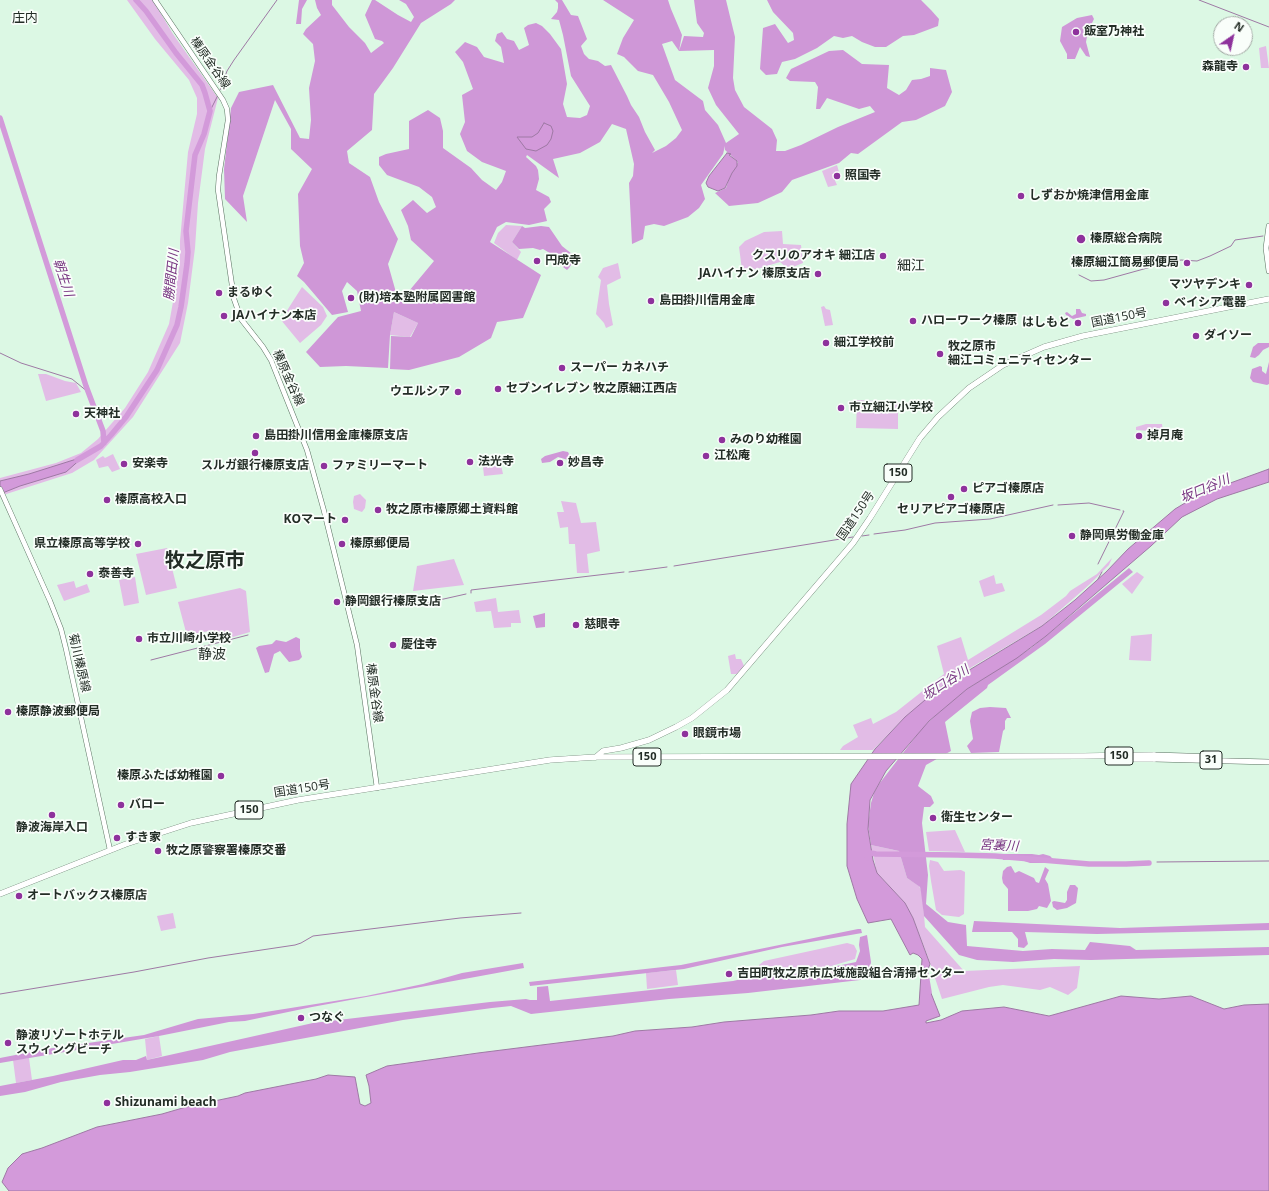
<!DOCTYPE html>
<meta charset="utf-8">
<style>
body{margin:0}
#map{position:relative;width:1269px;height:1191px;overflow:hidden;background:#dcf8e4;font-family:"Open Sans",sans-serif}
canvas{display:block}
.north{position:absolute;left:1213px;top:16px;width:40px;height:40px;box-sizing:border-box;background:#f9fefa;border:1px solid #a3aaa5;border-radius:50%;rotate:34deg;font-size:11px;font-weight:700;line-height:16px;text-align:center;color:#232d26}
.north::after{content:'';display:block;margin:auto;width:14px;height:18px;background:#8e329c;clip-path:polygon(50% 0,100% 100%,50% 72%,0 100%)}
</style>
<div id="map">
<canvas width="1269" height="1191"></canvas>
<div class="north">N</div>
</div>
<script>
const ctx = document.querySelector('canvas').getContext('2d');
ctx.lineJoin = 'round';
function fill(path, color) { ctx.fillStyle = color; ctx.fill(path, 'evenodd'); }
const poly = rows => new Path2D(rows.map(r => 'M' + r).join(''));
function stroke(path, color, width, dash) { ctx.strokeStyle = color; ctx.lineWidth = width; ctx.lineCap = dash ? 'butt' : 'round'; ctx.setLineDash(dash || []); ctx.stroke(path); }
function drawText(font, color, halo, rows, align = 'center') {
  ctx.font = font + ' "Open Sans","Noto Sans JP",sans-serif'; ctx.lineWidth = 3.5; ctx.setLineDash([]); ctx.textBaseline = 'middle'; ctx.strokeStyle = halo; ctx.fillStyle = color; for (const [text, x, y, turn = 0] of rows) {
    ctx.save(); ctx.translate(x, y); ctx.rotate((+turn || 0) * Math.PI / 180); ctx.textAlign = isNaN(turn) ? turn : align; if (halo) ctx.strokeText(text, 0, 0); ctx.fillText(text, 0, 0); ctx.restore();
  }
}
const green = poly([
 [127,0,153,0,173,34,218,98,205,149,198,203,195,248,188,303,180,343,133,417,94,460,72,473,0,496,0,478,56,463,81,453,98,439,125,408,148,372,169,324,180,263,180,241,184,196,188,152,197,114,197,98,189,80,155,39],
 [1266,46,1269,68,1261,68,1259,48],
 [837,165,839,172,832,174,837,185,828,187,822,171],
 [506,225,522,226,512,242,521,252,517,260,494,243,498,233],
 [782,231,783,244,801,245,803,263,788,269,780,262,757,269,742,270,739,247,745,241,764,232],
 [618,263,621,278,607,285,609,304,613,325,606,328,604,323,596,314,601,280,598,277,603,268],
 [302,287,323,307,327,316,321,325,300,343,281,320],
 [824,306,826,309,830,310,833,325,825,326,821,307],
 [394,312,418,323,410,337,390,335],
 [38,374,46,374,65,381,76,383,81,392,46,401],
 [857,400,898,402,898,429,856,428],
 [1146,424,1162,424,1163,432,1136,430,1136,427],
 [113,454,120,469,112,472,108,466,99,468,96,460,103,456,105,458],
 [501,465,503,474,484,476,483,467],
 [360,494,366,500,365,508,362,512,354,509,353,502,354,496],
 [561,501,576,503,581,523,596,522,600,551,587,554,589,573,577,573,575,544,569,544,568,527,560,528,557,512,564,512],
 [167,548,177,588,146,595,136,554],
 [1112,558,1109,565,1090,584,1043,625,955,677,905,717,873,750,840,750,843,746,858,737,853,725,871,718,873,724,896,712,944,674,937,646,961,637,968,660,1041,615,1066,596,1070,591,1097,574],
 [454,559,464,585,413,591,417,566],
 [1137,572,1144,577,1132,594,1122,584],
 [994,575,996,584,1002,583,1005,591,984,597,979,581],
 [135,577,139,603,124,606,119,580],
 [74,581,76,588,87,584,90,592,64,601,57,585],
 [240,588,246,591,250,632,216,642,213,630,187,636,178,602],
 [496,598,498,612,519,610,521,623,511,623,511,627,494,628,491,611,476,612,474,602],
 [1152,634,1151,661,1129,660,1131,636],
 [735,654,736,659,741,659,744,666,738,674,731,674,728,656],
 [955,830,965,852,929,851,926,832],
 [871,845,899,851,907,878,919,886,922,892,925,927,964,971,1080,966,1077,988,1068,995,1050,987,1040,990,1003,985,989,987,942,999,928,957,913,918,905,903,877,873],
 [930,860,938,862,944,871,961,870,965,872,964,914,959,917,942,915,936,910,931,881,929,866],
 [173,913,176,928,161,931,157,916],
 [847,943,854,945,857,951,855,959,818,970,760,974,759,965,764,961],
 [676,970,678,985,647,989,646,973],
 [159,1036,162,1056,147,1060,145,1039],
 [29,1058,32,1080,16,1083,13,1060]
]);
const forest = poly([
 [299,0,307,0,302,9,301,24,296,24],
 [315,0,332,0,332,5,349,27,365,43,371,53,384,43,382,41,375,39,365,15,372,0,375,0,398,15,411,22,414,17,406,4,399,0,455,0,451,4,421,23,393,68,374,94,372,130,347,151,349,163,370,177,379,202,398,239,388,264,399,303,434,261,411,240,408,226,401,210,413,200,427,213,436,207,432,197,419,187,387,175,379,165,379,157,386,154,409,149,409,121,428,110,440,118,443,131,443,148,471,168,482,180,496,190,502,182,506,171,482,162,467,151,460,134,465,122,462,95,473,89,463,62,455,52,465,42,477,47,484,57,504,63,501,47,495,41,497,34,502,32,507,39,514,41,519,50,529,45,524,28,528,25,536,23,542,26,550,34,561,49,567,84,563,104,567,117,580,118,587,115,590,106,571,76,563,35,559,20,551,19,557,12,558,8,558,3,555,0,562,0,571,15,578,16,587,39,581,46,584,54,589,59,598,61,605,66,611,65,627,96,631,105,639,117,645,132,655,150,652,153,666,146,676,138,682,130,669,102,653,75,638,71,624,57,617,54,623,38,634,20,603,0,668,0,671,9,682,35,679,51,672,41,662,44,675,80,703,101,705,110,718,125,726,143,739,134,716,105,708,88,714,66,714,50,679,51,684,36,703,37,704,33,697,23,694,0,726,0,735,37,733,78,735,90,744,107,772,129,777,140,776,151,785,151,801,145,838,127,875,112,870,106,859,109,827,98,820,109,816,109,818,87,815,82,790,81,786,78,791,69,829,51,843,50,862,64,889,65,887,88,899,95,906,90,912,80,921,79,930,76,930,68,946,70,952,92,945,106,916,120,902,122,858,154,851,153,839,163,792,180,782,192,758,203,729,206,715,193,726,188,730,176,738,162,725,150,725,146,723,154,701,185,705,199,699,208,688,217,664,226,654,224,645,226,643,239,632,244,629,183,633,176,634,164,626,129,612,124,600,142,580,153,553,159,559,178,527,155,526,157,536,166,538,170,539,179,536,190,549,197,551,202,544,209,547,221,529,225,506,222,497,227,490,242,541,275,523,318,497,322,491,338,459,357,409,370,390,369,391,336,411,337,418,323,394,312,390,335,388,368,346,366,320,367,306,352,338,317,361,311,357,291,347,282,342,291,348,312,332,315,304,282,297,276,304,263,300,246,298,194,312,169,291,149,291,129,275,100,243,196,247,222,225,199,224,169,231,108,239,92,273,85,300,138,309,139,311,120,309,88,315,61,313,44,303,34,306,29,321,15,317,8],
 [767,0,921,0,931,10,939,19,938,26,914,35,903,36,886,47,875,47,862,42,852,36,843,38,834,36,817,48,795,59,782,62,777,74,766,75,760,69,763,28,775,24,788,43,794,40,793,33,773,12],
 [1092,15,1094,19,1088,31,1086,42,1090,57,1086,56,1080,47,1075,59,1067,59,1067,54,1060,41,1062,27,1077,18],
 [522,226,525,228,541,226,549,227,562,246,572,254,573,262,569,268,567,270,559,264,553,255,543,249,540,250,533,248,519,249,512,242],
 [1076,309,1080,309,1082,313,1086,314,1086,316,1073,319,1066,315,1065,313,1067,312,1072,316,1076,314],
 [1258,343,1269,343,1269,347,1263,350,1259,355,1255,358,1250,357,1253,347],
 [1269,362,1269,384,1267,385,1253,382,1250,378,1252,369,1260,366,1262,367,1262,371,1266,374],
 [563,451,568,452,570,456,568,460,558,457,550,462,542,463,541,459,545,456],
 [1129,568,1133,572,1045,644,988,685,987,688,945,722,951,751,926,765,918,786,931,796,934,803,930,807,924,807,922,823,928,875,926,904,948,922,966,925,967,946,1023,951,1052,949,1085,950,1090,942,1130,946,1136,950,1269,947,1269,955,1091,960,1054,959,1013,962,977,960,959,955,924,916,921,892,920,887,907,878,899,851,871,845,868,825,871,803,874,793,879,784,923,727,937,714,964,691,1031,648],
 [545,613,545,627,536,628,533,616],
 [296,637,300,639,300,650,302,657,299,660,289,662,280,651,274,654,269,672,265,673,256,648,259,646,272,644,276,640,286,642],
 [990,707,1006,708,1011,718,1007,718,1005,721,1005,729,1003,731,999,752,971,753,967,746,973,739,970,721,972,712,980,708],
 [1001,854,1032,854,1039,855,1043,854,1050,856,1053,859,1048,862,1042,863,1030,863,1018,859,1003,860],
 [1011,866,1015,873,1019,871,1034,878,1036,882,1039,883,1045,867,1049,870,1045,879,1048,884,1051,901,1047,908,1039,906,1037,909,1028,911,1008,911,1008,889,1003,883,1002,878,1003,871,1007,867],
 [1070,885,1075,885,1078,888,1076,903,1067,908,1057,910,1053,907,1052,902,1054,901,1065,903,1067,900,1067,892],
 [974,921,1120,928,1269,923,1269,930,1097,934,1025,932,1028,944,1024,948,1018,947,1018,939,1012,932,972,932],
 [858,929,861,929,862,933,782,947,684,969,530,986,529,982,681,965],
 [867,935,871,962,870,969,860,980,748,993,669,999,531,1014,511,1006,492,1008,403,1020,230,1052,203,1060,130,1072,100,1075,61,1082,25,1092,0,1096,0,1086,53,1076,123,1060,136,1060,146,1056,147,1060,313,1023,490,1002,526,999,530,1000,537,1000,537,987,548,986,550,1001,733,981,750,977,803,973,856,962,860,951,859,945,860,937],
 [523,963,524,968,312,1007,245,1021,229,1022,159,1036,0,1063,0,1058,46,1049,144,1035,198,1019,253,1014,366,996,423,984,462,973]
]);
const water = poly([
 [544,123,551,126,553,131,551,139,547,145,536,151,526,149,517,137,532,137,538,133,544,123],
 [727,153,731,154,729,155,737,161,737,166,732,173,725,188,718,191,708,187,706,183,709,176,727,153],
 [83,457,66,472,20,486,0,494,0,481,29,474,83,457],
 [1269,469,1269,482,1217,499,1182,517,1151,546,1046,636,1017,658,967,689,929,721,886,771,870,800,868,829,873,860,877,873,905,903,913,918,930,964,925,978,940,1016,926,1021,926,1023,941,1020,962,1011,1004,1007,1049,1016,1121,996,1159,999,1191,996,1224,1009,1244,1005,1269,1004,1269,1191,9,1191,2,1182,8,1168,22,1154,42,1148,97,1127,162,1114,186,1107,238,1096,245,1093,316,1079,328,1075,355,1077,360,1104,365,1106,371,1103,369,1086,366,1075,387,1066,478,1053,613,1036,635,1031,692,1027,724,1022,811,1015,839,1011,883,1011,919,1005,922,959,918,955,913,953,910,955,891,919,868,923,857,899,847,866,847,824,851,784,875,749,905,717,938,689,1042,626,1075,600,1106,572,1128,549,1175,509,1200,494,1269,469]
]);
const stream = poly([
 [1199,0,1269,27],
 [220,90,227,71,234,60,277,0],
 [210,111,218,95],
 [1156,265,1181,260,1197,261,1210,256,1231,246,1235,240,1263,236],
 [1079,275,1091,281,1104,280,1151,267],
 [0,353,21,363,72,379,88,392],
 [1058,505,1089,503,1120,510],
 [874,534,905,530,935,523,990,519,1053,505],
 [862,536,869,535],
 [1098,564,1124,511,1123,511],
 [674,566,853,537],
 [629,572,667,567],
 [1098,579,1102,572],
 [471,593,471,590,624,572],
 [404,605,417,605,466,594],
 [151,660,248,635],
 [1157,862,1269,861],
 [0,994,134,972,208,958,295,945,301,943,313,936,460,918,521,913]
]);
const river = poly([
 [0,118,86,386,103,431,104,443],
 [77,460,101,446,111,435,126,417,157,370,177,325,181,307,187,264,188,252,186,231,195,155,204,134,210,111,205,93,202,85,176,53,146,11,136,0],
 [867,858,869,854,871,853,876,854,957,855,995,856,1089,864,1126,864,1149,863],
 [925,969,929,992]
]);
const secondary = poly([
 [155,0,223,100,227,109,228,120,219,176,218,190,234,299,241,319,263,347,271,360,307,450,324,511,357,645,377,788],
 [0,489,50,601,61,629,66,649,110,850]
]);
const primary = poly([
 [1269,226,1266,248,1269,271],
 [1154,755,1219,757],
 [1154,759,1269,762]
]);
const trunk = poly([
 [596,757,603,751,621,748,649,740,676,727,692,718,727,690,853,543,870,518,920,438,938,417,969,388,1003,365,1044,347,1083,336,1269,299],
 [1122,759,1154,759],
 [0,894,126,844,191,823,298,800,550,760,596,757,1084,756,1154,755]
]);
const markers = [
 [1076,32,4,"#8e329c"],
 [1246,67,4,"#8e329c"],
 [837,176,4,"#8e329c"],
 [1021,196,4,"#8e329c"],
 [1081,239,5,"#8e329c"],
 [883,256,4,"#8e329c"],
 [537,261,4,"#8e329c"],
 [1187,263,4,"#8e329c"],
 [818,274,4,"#8e329c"],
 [1249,285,4,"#8e329c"],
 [219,293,4,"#8e329c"],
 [351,298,4,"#8e329c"],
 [651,301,4,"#8e329c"],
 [1166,303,4,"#8e329c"],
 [224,316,4,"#8e329c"],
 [913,321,4,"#8e329c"],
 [1078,323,4,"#8e329c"],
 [1196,336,4,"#8e329c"],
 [826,343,4,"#8e329c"],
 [940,354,4,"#8e329c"],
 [562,368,4,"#8e329c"],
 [498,389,4,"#8e329c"],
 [458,392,4,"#8e329c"],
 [841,408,4,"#8e329c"],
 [76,414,4,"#8e329c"],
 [256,436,4,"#8e329c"],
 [1139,436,4,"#8e329c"],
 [722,440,4,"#8e329c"],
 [255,453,4,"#8e329c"],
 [706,456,4,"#8e329c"],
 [470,462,4,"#8e329c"],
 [560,463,4,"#8e329c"],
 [124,464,4,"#8e329c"],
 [324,466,4,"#8e329c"],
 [964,489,4,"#8e329c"],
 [951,497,4,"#8e329c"],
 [107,500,4,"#8e329c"],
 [378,510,4,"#8e329c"],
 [345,520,4,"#8e329c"],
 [1072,536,4,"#8e329c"],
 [138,544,4,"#8e329c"],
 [342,544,4,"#8e329c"],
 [90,574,4,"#8e329c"],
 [337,602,4,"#8e329c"],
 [576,625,4,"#8e329c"],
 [139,639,4,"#8e329c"],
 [393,645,4,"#8e329c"],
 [8,712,4,"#8e329c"],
 [685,734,4,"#8e329c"],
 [221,776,4,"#8e329c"],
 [121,805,4,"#8e329c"],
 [52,815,4,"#8e329c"],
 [933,818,4,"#8e329c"],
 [117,838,4,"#8e329c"],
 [158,851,4,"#8e329c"],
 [19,896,4,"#8e329c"],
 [729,974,4,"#8e329c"],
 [301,1018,4,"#8e329c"],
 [8,1043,4,"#8e329c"],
 [107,1103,4,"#8e329c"]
];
const shields = [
 [898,473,28],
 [1119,756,28],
 [647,757,28],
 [1211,760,22],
 [249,810,28]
];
const shieldNames = [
 ["150",898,473],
 ["150",1119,756],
 ["150",647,757],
 ["31",1211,760],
 ["150",249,810]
];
const poiNames = [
 ["飯室乃神社",1084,32],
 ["森龍寺",1238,67,"right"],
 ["照国寺",845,176],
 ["しずおか焼津信用金庫",1029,196],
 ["榛原総合病院",1090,239],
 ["クスリのアオキ 細江店",875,256,"right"],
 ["円成寺",545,261],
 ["榛原細江簡易郵便局",1179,263,"right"],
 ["JAハイナン 榛原支店",810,274,"right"],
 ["マツヤデンキ",1241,285,"right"],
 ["まるゆく",227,293],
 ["(財)培本塾附属図書館",359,298],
 ["島田掛川信用金庫",659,301],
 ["ベイシア電器",1174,303],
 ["JAハイナン本店",232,316],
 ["ハローワーク榛原",921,321],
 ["はしもと",1070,323,"right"],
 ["ダイソー",1204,336],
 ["細江学校前",834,343],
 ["牧之原市",948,347],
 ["細江コミュニティセンター",948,361],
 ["スーパー カネハチ",570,368],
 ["セブンイレブン 牧之原細江西店",506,389],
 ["ウエルシア",450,392,"right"],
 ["市立細江小学校",849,408],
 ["天神社",84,414],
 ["島田掛川信用金庫榛原支店",264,436],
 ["掉月庵",1147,436],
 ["みのり幼稚園",730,440],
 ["江松庵",714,456],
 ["法光寺",478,462],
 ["妙昌寺",568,463],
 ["安楽寺",132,464],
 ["スルガ銀行榛原支店",255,466,"center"],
 ["ファミリーマート",332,466],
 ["ピアゴ榛原店",972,489],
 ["榛原高校入口",115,500],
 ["牧之原市榛原郷土資料館",386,510],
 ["セリアピアゴ榛原店",951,510,"center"],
 ["KOマート",337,520,"right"],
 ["静岡県労働金庫",1080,536],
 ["県立榛原高等学校",130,544,"right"],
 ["榛原郵便局",350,544],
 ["泰善寺",98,574],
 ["静岡銀行榛原支店",345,602],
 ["慈眼寺",584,625],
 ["市立川崎小学校",147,639],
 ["慶住寺",401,645],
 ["榛原静波郵便局",16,712],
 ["眼鏡市場",693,734],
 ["榛原ふたば幼稚園",213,776,"right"],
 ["バロー",129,805],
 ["衛生センター",941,818],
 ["静波海岸入口",52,828,"center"],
 ["すき家",125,838],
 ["牧之原警察署榛原交番",166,851],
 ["オートバックス榛原店",27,896],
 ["吉田町牧之原市広域施設組合清掃センター",737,974],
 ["つなぐ",309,1018],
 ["静波リゾートホテル",16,1036],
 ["スウィングビーチ",16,1050],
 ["Shizunami beach",115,1103]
];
const streetNames = [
 ["榛原金谷線",210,63,55],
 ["国道150号",1119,318,-11],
 ["榛原金谷線",288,378,66],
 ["国道150号",856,516,-56],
 ["菊川榛原線",79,663,77],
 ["榛原金谷線",374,693,82],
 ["国道150号",302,789,-9]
];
const neighbourhoodNames = [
 ["庄内",25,18]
];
const waterNames = [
 ["勝間田川",172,275,-84],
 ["朝生川",63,278,72],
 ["坂口谷川",1205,489,-23],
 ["坂口谷川",946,683,-33],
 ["宮裏川",999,846,3]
];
const quarterNames = [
 ["細江",911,266],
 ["静波",212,655]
];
const townNames = [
 ["牧之原市",205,561]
];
fill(green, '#e2bce6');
fill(forest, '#cf97d7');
fill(water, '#d39ada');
stroke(water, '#9e79a4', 1);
stroke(stream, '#9e79a4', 1);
stroke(river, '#d39ada', 5.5);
stroke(secondary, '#5b7362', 5.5);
stroke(primary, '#5b7362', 6);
stroke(trunk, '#5b7362', 6);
stroke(secondary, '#fff', 4.5);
stroke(primary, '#fff', 5);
stroke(trunk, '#fff', 5.5);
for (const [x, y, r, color] of markers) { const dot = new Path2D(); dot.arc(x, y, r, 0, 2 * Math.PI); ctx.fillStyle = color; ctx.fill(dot); stroke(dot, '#f9fefa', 1.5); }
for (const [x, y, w] of shields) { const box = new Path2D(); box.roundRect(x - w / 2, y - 9, w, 18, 3); ctx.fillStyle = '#f9fefa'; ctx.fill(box); stroke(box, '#232d26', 1); }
drawText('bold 11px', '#232d26', null, shieldNames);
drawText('bold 12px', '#232d26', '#f9fefa', poiNames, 'left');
drawText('12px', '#232d26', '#f9fefa', streetNames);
drawText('13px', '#232d26', '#f9fefa', neighbourhoodNames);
drawText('italic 13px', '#773481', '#f9fefa', waterNames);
drawText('14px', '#232d26', '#f9fefa', quarterNames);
drawText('bold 20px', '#232d26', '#f9fefa', townNames);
</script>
